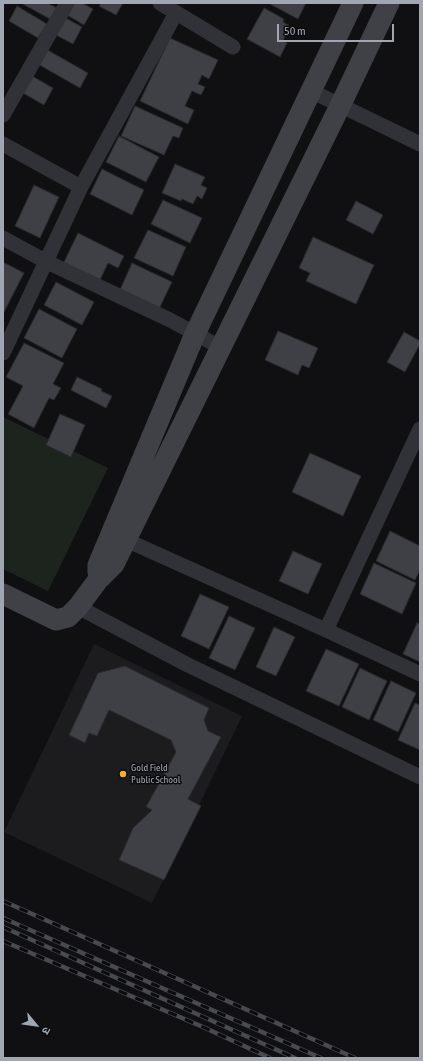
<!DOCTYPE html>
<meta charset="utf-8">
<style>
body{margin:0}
#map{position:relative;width:423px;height:1061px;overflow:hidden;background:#101012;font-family:"Asap Condensed","Noto Sans Devanagari",sans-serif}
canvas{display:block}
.frame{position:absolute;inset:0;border:4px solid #a1a6b3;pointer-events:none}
.north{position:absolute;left:16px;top:1005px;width:40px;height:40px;-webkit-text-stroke:3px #0b0b0d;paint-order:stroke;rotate:119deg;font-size:11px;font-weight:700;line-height:16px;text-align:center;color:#a1a6b3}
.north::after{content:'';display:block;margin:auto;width:14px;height:18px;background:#a1a6b3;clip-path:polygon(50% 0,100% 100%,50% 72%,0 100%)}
.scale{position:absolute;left:277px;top:24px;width:117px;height:18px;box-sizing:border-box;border:2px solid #a1a6b3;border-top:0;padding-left:5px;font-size:12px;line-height:14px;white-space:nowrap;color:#a1a6b3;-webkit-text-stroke:3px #0b0b0d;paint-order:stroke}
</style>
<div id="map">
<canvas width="423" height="1061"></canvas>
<div class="frame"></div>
<div class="north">उ</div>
<div class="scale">50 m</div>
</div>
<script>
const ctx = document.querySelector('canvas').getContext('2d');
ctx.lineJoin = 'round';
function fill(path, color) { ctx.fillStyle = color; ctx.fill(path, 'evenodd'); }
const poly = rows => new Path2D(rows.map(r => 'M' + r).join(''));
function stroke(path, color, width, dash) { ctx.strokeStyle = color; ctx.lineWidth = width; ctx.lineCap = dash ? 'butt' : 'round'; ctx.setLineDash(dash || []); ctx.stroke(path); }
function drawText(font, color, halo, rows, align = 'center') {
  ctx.font = font + ' "Asap Condensed",sans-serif'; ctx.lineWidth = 3; ctx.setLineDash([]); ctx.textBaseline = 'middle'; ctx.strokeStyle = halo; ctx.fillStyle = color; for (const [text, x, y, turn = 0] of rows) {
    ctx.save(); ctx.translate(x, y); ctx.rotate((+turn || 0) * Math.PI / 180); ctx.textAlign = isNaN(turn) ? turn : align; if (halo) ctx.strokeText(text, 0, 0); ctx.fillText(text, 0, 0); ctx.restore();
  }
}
const built = poly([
 [94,644,242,716,152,903,4,832]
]);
const green = poly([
 [3,417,108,468,48,591,3,569]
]);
const building = poly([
 [21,3,47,3,57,8,50,19,21,3],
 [73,3,82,3,93,9,84,25,67,15,73,3],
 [101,3,123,3,116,15,99,6,101,3],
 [268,3,306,3,298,19,268,3],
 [17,6,47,24,38,38,9,21,17,6],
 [264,8,284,19,283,22,290,26,283,41,287,43,280,57,247,39,264,8],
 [62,16,82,27,73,44,52,33,62,16],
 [170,38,218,60,209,79,202,75,198,84,205,87,201,95,192,91,185,106,194,110,188,124,140,101,170,38],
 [44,48,88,73,80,88,36,63,44,48],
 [32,76,53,88,44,105,23,93,32,76],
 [135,106,183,128,179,138,173,136,164,155,121,136,135,106],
 [119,136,159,157,146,182,106,162,119,136],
 [175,164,205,177,201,185,207,188,202,199,197,196,193,204,182,199,181,201,162,193,175,164],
 [102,169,144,190,132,215,90,194,102,169],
 [34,185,59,197,40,238,15,226,34,185],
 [163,200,202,218,190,243,151,224,163,200],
 [356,201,383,215,373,234,346,220,356,201],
 [148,230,186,247,173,276,134,258,148,230],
 [78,233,124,256,118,268,108,263,99,282,63,264,78,233],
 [313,237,374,265,356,304,306,281,310,273,299,268,313,237],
 [3,262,24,273,3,314,3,262],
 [132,263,172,282,158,311,119,292,132,263],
 [56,282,94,302,82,325,44,305,56,282],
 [39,309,77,329,62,358,24,338,39,309],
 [278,331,318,348,309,368,302,365,298,375,265,360,278,331],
 [404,332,420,341,420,344,405,372,387,362,404,332],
 [24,343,64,363,53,384,61,388,54,400,49,398,34,428,8,414,23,386,6,377,24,343],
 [77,377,102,389,101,391,112,396,106,408,71,390,77,377],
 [60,414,85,425,71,457,46,445,60,414],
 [310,453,361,476,343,516,292,492,310,453],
 [390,531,420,546,420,570,415,580,376,561,390,531],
 [293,551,322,564,308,594,279,581,293,551],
 [374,563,416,583,402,614,360,594,374,563],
 [200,594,229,607,209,649,181,636,200,594],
 [229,616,255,628,235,670,209,658,229,616],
 [417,623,420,624,420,662,403,654,417,623],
 [274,627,295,637,276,676,256,667,274,627],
 [326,649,359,664,339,706,306,691,326,649],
 [125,666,209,708,204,720,208,731,221,737,188,799,201,806,164,880,119,860,133,828,152,810,146,807,176,752,171,740,109,710,97,736,89,733,85,743,69,735,98,673,125,666],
 [360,668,387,681,369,720,342,707,360,668],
 [391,681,416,693,398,732,373,720,391,681],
 [415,703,420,705,420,750,398,740,415,703]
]);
const street = poly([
 [160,3,233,47],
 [311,91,420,144],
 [3,115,67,3],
 [3,144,81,187],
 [3,238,47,262,170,320,220,347],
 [3,353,81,187,176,13],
 [118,534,126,540,326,630,420,674],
 [78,607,188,665,420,777],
 [326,630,420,429]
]);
const secondary = poly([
 [98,573,98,565,195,334,353,3],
 [3,594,56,620,68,617,78,607,98,580,114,564,340,106,389,3]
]);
const rail = poly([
 [3,901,355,1058],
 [3,918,321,1058],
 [3,927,295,1058],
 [3,941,203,1027,270,1058]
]);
const markers = [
 [123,774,4,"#f3b127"]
];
const poiNames = [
 ["Gold Field",131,768],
 ["Public School",131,780]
];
fill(built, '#1c1c1f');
fill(green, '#1d241e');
fill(building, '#3f4045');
stroke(building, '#2a2a2e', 1);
stroke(street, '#313237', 15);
stroke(secondary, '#3f4147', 21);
stroke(rail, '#484a50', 4.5);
stroke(rail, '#0b0b0d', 3, [9]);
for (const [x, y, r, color] of markers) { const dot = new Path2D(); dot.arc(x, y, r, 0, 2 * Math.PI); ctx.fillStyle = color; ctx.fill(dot); stroke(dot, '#0b0b0d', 1.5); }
drawText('10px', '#a1a6b3', '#0b0b0d', poiNames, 'left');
</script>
